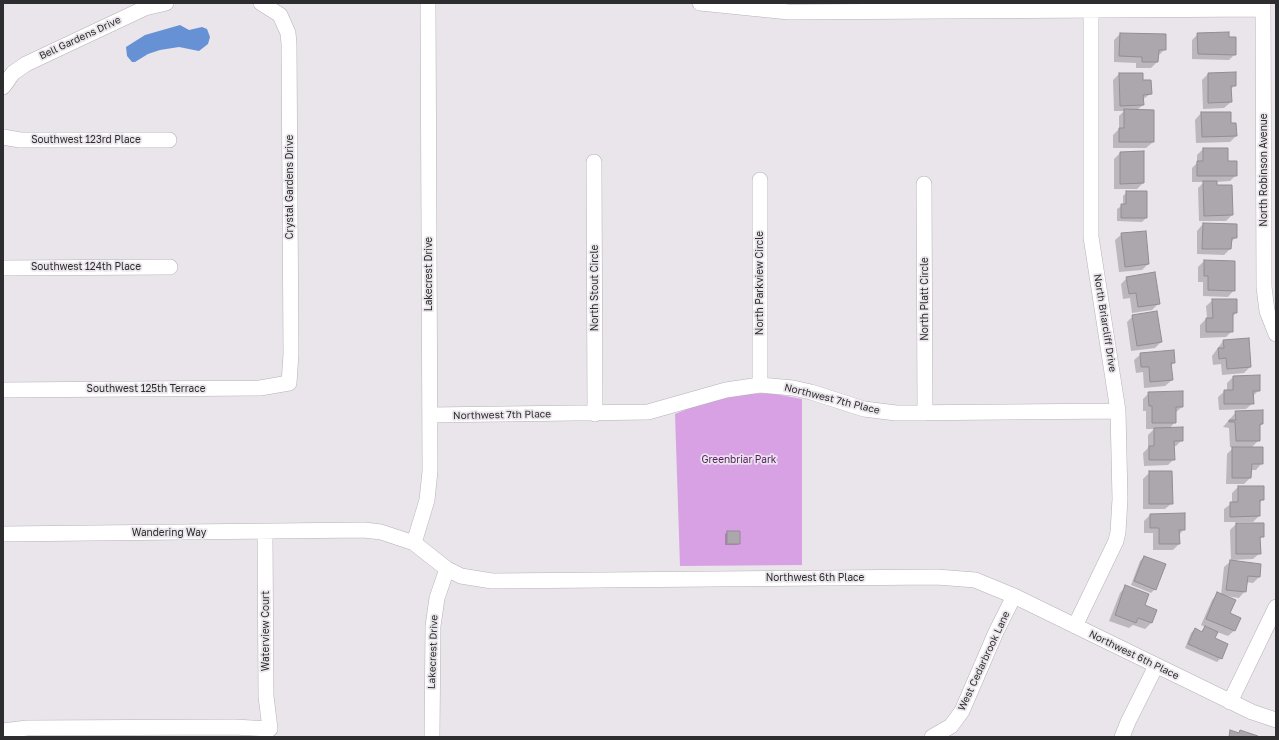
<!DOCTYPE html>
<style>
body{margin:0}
#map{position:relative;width:1279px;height:740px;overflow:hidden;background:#eae5eb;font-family:"Golos Text",sans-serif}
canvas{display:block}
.frame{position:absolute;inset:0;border:4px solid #2d2c2e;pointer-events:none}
</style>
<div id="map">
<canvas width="1279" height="740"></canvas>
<div class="frame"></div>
</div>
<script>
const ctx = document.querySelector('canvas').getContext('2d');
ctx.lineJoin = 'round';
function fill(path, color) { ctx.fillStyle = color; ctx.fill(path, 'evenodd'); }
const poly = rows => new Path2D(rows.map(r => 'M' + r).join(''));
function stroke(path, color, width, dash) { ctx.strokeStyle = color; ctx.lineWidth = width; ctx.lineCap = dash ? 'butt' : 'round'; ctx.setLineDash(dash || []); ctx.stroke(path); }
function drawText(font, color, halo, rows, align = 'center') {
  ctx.font = font + ' "Golos Text",sans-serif'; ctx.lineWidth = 3.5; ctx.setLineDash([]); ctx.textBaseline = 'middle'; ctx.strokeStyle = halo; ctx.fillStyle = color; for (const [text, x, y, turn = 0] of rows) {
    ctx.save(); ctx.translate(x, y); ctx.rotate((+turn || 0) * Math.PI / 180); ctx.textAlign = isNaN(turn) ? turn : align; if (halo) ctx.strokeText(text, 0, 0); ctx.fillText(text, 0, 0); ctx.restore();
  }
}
const green = poly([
 [770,393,802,399,802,565,680,566,675,414,707,401,740,394]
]);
const water = poly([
 [180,25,189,30,202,27,207,29,210,37,208,44,199,51,179,47,160,50,148,54,135,62,132,62,127,56,126,47,145,35]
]);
const shadow = poly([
 [1120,34,1165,35,1165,49,1159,55,1157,62,1151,68,1136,68,1136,63,1114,62,1114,40],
 [1198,34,1228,38,1235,54,1229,60,1192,59,1192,40],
 [1119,74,1142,81,1150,94,1142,100,1143,105,1137,110,1153,142,1146,148,1113,148,1113,135,1119,129,1119,116,1124,111,1114,111,1113,80],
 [1208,74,1235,85,1230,90,1231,102,1224,108,1203,109,1202,80],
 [1201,113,1230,124,1236,136,1230,142,1196,143,1195,120],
 [1203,149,1227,162,1236,175,1230,181,1216,182,1216,186,1232,215,1226,221,1199,221,1198,188,1204,182,1192,182,1192,168,1197,163,1197,155],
 [1120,153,1143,183,1137,189,1114,189,1114,159],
 [1127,192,1146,218,1142,222,1117,221,1117,209,1123,205,1123,196],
 [1203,224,1236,237,1230,243,1230,249,1224,255,1197,254,1197,231],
 [1122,234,1148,264,1142,270,1119,272,1115,240],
 [1204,261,1234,290,1228,297,1203,296,1203,282,1198,282,1198,267],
 [1127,278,1159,303,1152,310,1132,313,1130,298,1123,299,1121,284],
 [1213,300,1236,313,1232,317,1232,331,1226,337,1200,338,1200,325,1207,318,1206,306],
 [1133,316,1161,342,1155,348,1131,351,1127,322],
 [1223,341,1250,367,1244,373,1222,375,1221,364,1213,365,1212,356],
 [1141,354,1174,363,1170,366,1172,380,1165,386,1144,388,1143,372,1136,373,1134,360],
 [1233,377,1259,390,1253,396,1253,403,1246,409,1219,410,1218,397,1225,391,1227,391,1227,383],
 [1149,393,1182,407,1175,413,1175,422,1169,429,1182,440,1176,446,1174,446,1174,459,1168,465,1144,466,1143,453,1148,448,1148,435,1154,429,1146,429,1146,411,1143,411,1143,399],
 [1236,412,1262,424,1259,427,1259,440,1251,448,1262,463,1256,470,1251,470,1250,478,1244,484,1226,484,1227,454,1234,447,1230,447,1229,428,1223,427],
 [1150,472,1172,503,1165,509,1143,509,1143,479],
 [1238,487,1263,499,1259,504,1259,516,1253,522,1224,522,1224,509,1232,503,1232,493],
 [1150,515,1184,529,1179,535,1179,544,1173,550,1153,550,1153,533,1144,533,1144,521],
 [1236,524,1263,536,1259,540,1260,553,1253,559,1232,560,1259,577,1253,583,1246,582,1245,591,1239,598,1226,596,1229,613,1235,630,1228,636,1217,632,1214,639,1221,658,1217,662,1185,648,1191,633,1195,629,1201,632,1205,627,1201,625,1212,600,1218,593,1221,595,1224,567,1231,561,1230,530],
 [727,532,739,543,738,545,725,545,725,534],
 [1144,557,1155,589,1151,593,1131,585,1140,561],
 [1126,586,1144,606,1155,610,1151,623,1145,629,1133,625,1129,628,1109,621,1120,593]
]);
const building = poly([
 [1229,32,1229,37,1236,37,1236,55,1198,54,1197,33,1229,32],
 [1120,33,1166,34,1166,50,1159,50,1158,62,1142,62,1142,57,1119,56,1120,33],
 [1236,72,1236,86,1231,86,1232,102,1208,103,1208,73,1236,72],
 [1119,73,1143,73,1143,80,1151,80,1152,94,1143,95,1144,105,1120,106,1119,73],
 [1124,109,1154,110,1154,142,1119,142,1119,128,1124,128,1124,109],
 [1201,112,1231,112,1231,123,1236,123,1237,136,1202,137,1201,112],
 [1203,148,1228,148,1228,161,1237,161,1237,176,1197,176,1197,161,1203,161,1203,148],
 [1144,151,1144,183,1120,184,1120,152,1144,151],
 [1203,181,1217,181,1217,185,1232,185,1233,215,1204,216,1203,181],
 [1126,191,1147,191,1147,218,1121,218,1121,204,1126,204,1126,191],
 [1203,223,1237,224,1237,238,1232,238,1231,249,1202,249,1203,223],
 [1146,231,1149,264,1125,267,1121,233,1146,231],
 [1204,260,1235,261,1235,291,1208,290,1208,276,1204,276,1204,260],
 [1155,272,1160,304,1138,307,1136,293,1129,294,1126,277,1155,272],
 [1212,299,1237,299,1237,313,1233,313,1233,332,1206,332,1206,318,1213,318,1212,299],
 [1157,311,1162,342,1137,346,1132,315,1157,311],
 [1249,338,1251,367,1227,369,1226,358,1219,359,1218,348,1224,348,1223,340,1249,338],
 [1174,350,1175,363,1171,363,1173,380,1150,382,1149,367,1141,367,1140,353,1174,350],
 [1260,375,1260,391,1253,391,1254,404,1224,404,1224,390,1233,390,1233,376,1260,375],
 [1183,391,1183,407,1176,407,1176,423,1152,423,1152,406,1149,406,1148,392,1183,391],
 [1263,410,1263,424,1260,424,1260,441,1236,441,1235,422,1229,422,1229,420,1236,420,1235,411,1263,410],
 [1183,427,1183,441,1174,441,1175,460,1149,460,1149,446,1154,446,1154,428,1183,427],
 [1232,447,1263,447,1263,464,1252,464,1251,478,1232,478,1232,447],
 [1149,471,1172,471,1173,504,1149,504,1149,471],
 [1238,486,1264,486,1264,500,1260,500,1260,516,1230,517,1230,502,1238,502,1238,486],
 [1185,513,1185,530,1179,530,1180,544,1159,544,1159,528,1150,528,1150,514,1185,513],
 [1236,523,1264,523,1264,537,1260,537,1261,554,1236,554,1236,523],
 [727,531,740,531,740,544,727,544,727,531],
 [1144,556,1166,564,1156,590,1134,581,1144,556],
 [1230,560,1261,564,1260,577,1248,576,1246,592,1226,590,1230,560],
 [1125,585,1149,594,1145,605,1157,610,1152,623,1138,618,1136,623,1115,615,1125,585],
 [1217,592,1236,600,1230,613,1241,618,1235,631,1206,619,1217,592],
 [1205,626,1218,632,1215,638,1228,644,1222,659,1188,644,1195,628,1202,632,1205,626],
 [1230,730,1239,733,1240,730,1258,736,1257,737,1229,737,1230,730]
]);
const minor = poly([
 [700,3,789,12,1263,9],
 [1263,3,1264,287,1267,311,1276,334],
 [3,87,13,73,26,64,145,8,166,3],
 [3,137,20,140,169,140],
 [594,162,595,414],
 [760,180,760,385],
 [924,184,925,413],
 [3,268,170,267],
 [3,390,260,388,289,383,291,354,289,44,288,33,280,15,261,3],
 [430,415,648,412,726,390,760,385,793,388,811,392,864,409,896,413,1118,411],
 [3,534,364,530,381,532,414,543,447,569,461,576,492,581,937,577,975,580,1014,596,1252,712,1276,720],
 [414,543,427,500,430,471,428,3],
 [1075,626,1116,541,1118,532,1120,499,1118,411,1091,237,1091,10],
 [1230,702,1276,607],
 [3,731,27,728,234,727,270,729,266,696,265,533],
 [432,737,433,626,437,598,447,569],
 [932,737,951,726,962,711,996,632,1014,596],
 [1122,737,1128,722,1156,666]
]);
const streetNames = [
 ["Bell Gardens Drive",80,38,-25],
 ["Southwest 123rd Place",86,140],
 ["North Robinson Avenue",1264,170,-90],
 ["Crystal Gardens Drive",290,187,-90],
 ["Southwest 124th Place",86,267],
 ["Lakecrest Drive",429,274,-90],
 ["North Parkview Circle",760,283,-90],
 ["North Stout Circle",595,288,-90],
 ["North Platt Circle",925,299,-90],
 ["North Briarcliff Drive",1105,323,81],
 ["Southwest 125th Terrace",146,389],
 ["Northwest 7th Place",832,399,14],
 ["Northwest 7th Place",502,415,-1],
 ["Wandering Way",169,533],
 ["Northwest 6th Place",815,578],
 ["Waterview Court",266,631,-90],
 ["Lakecrest Drive",433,652,-88],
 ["Northwest 6th Place",1134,655,26],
 ["West Cedarbrook Lane",984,661,-65]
];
const parkNames = [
 ["Greenbriar Park",739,460]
];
fill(green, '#d8a1e4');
fill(water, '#6692d5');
fill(shadow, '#0003');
fill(building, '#aca7ad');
stroke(building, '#928d93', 1);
stroke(minor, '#b6b1b7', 16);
stroke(minor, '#fff', 15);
drawText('10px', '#2d2c2e', '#eae5eb', streetNames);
drawText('10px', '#5b1768', '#eae5eb', parkNames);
</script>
